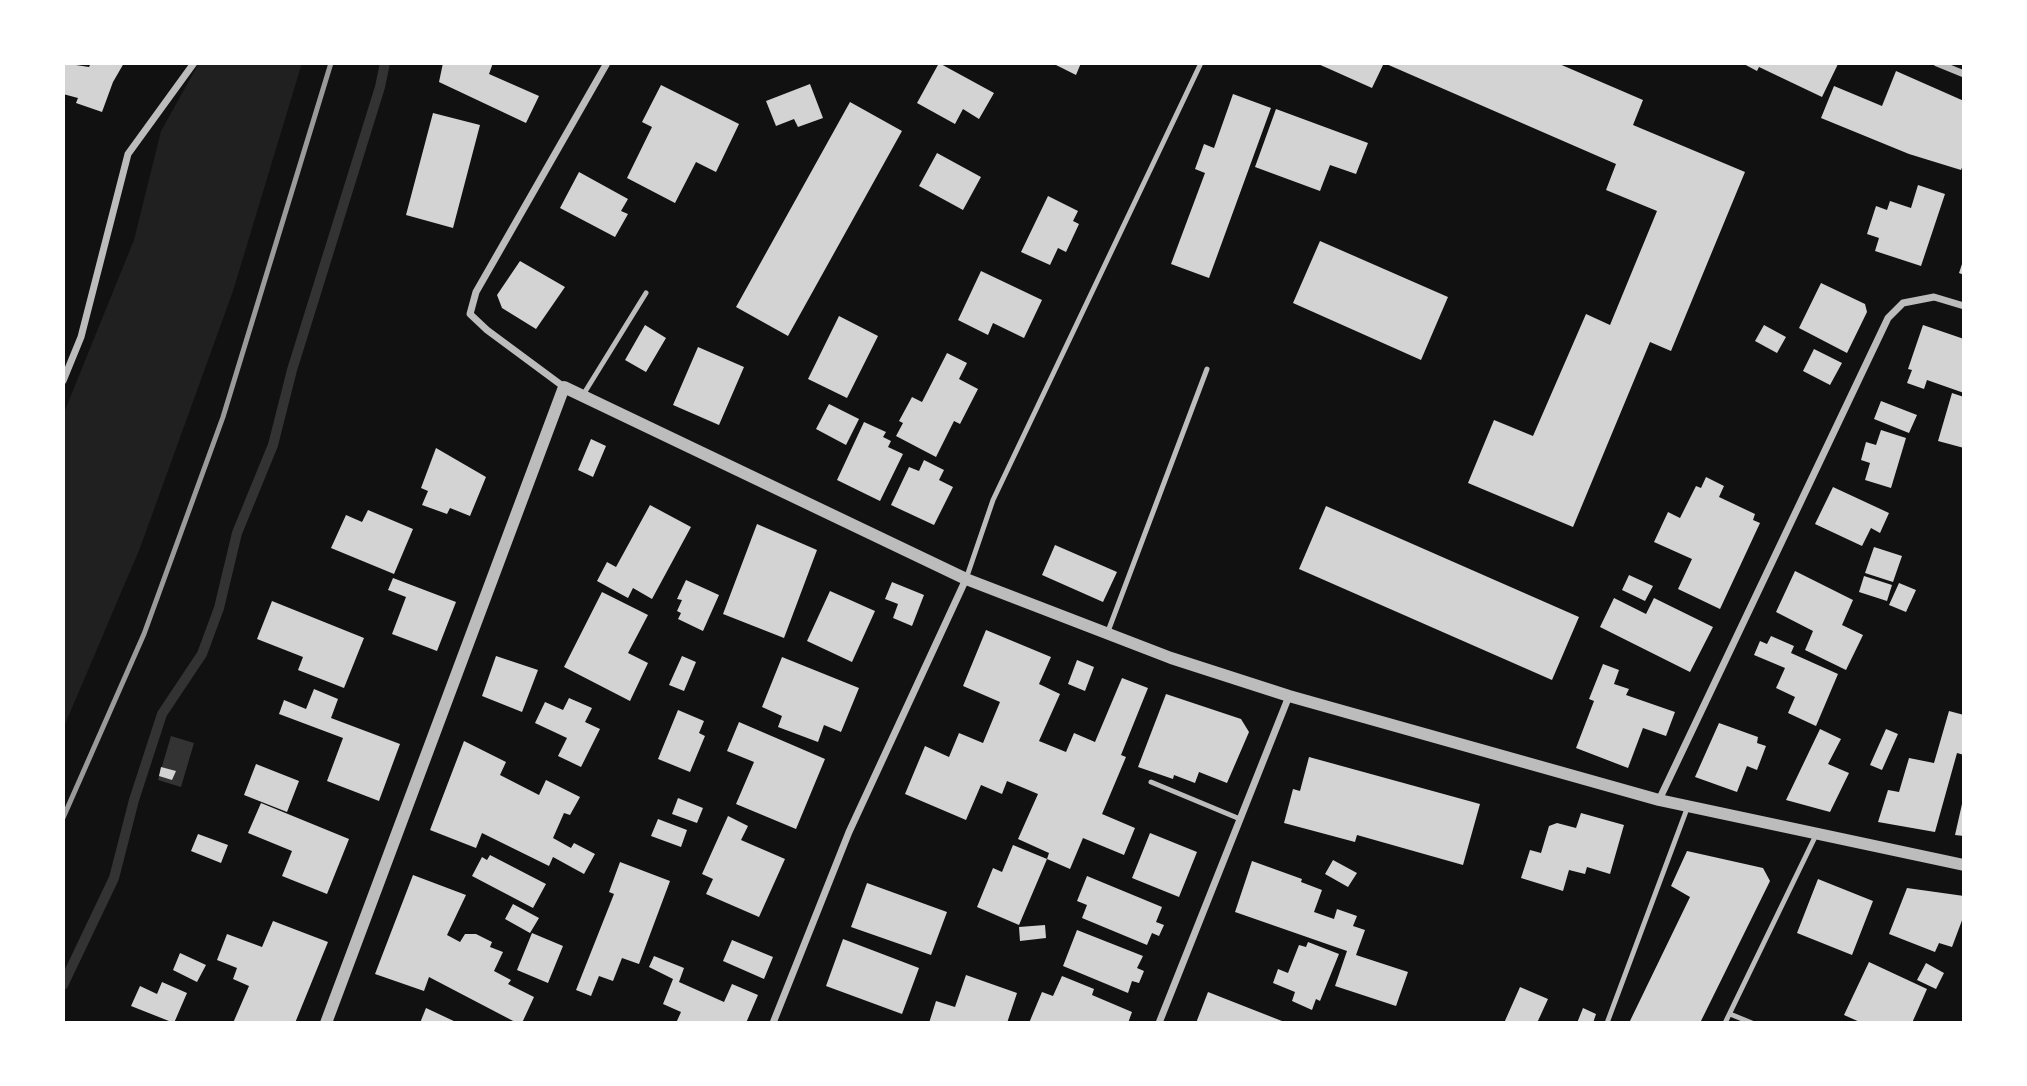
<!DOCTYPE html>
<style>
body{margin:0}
#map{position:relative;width:2027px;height:1086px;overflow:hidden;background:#111;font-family:"Source Sans 3",sans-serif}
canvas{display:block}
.frame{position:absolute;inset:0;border:65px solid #fff;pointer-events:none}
</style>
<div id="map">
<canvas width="2027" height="1086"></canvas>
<div class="frame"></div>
</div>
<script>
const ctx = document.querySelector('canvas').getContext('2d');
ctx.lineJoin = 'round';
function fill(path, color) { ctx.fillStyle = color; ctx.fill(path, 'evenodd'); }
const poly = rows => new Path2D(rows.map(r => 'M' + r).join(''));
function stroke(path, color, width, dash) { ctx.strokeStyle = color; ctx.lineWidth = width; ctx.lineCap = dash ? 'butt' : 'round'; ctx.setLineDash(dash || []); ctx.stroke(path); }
const green = poly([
 [199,63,302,63,233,291,140,548,63,729,63,415,134,240,161,131]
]);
const water = poly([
 [171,736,194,743,181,787,158,780]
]);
const stream = poly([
 [63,985,114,878,134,800,162,714,202,654,219,608,237,533,273,445,292,370,380,87,385,63]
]);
const building = poly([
 [63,63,89,67,91,63,124,63,113,82,102,112,76,103,78,98,63,94],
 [443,63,493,63,489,74,539,96,526,123,439,82],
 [939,63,994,93,979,119,963,109,955,124,917,103],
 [1052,63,1081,63,1076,75],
 [1316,63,1557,63,1643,100,1633,125,1745,172,1671,351,1650,342,1573,527,1468,483,1494,420,1533,436,1586,314,1610,325,1657,211,1606,190,1616,164,1384,63,1372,88],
 [1742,63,1836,63,1838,64,1822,97,1759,67,1757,71],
 [1896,71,1964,101,1964,163,1961,170,1909,154,1821,118,1834,86,1882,106],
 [810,84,823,118,798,127,794,119,776,126,766,101],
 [661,85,739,124,716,172,696,162,675,203,627,178,652,127,642,122],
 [1233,94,1271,108,1209,278,1171,264,1205,173,1195,169,1204,144,1214,148],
 [850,102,902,131,788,336,736,307],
 [1276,109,1368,143,1356,174,1330,165,1320,191,1255,167],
 [433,113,480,125,453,228,406,215],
 [937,153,981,177,963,210,919,186],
 [579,172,628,199,621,211,628,214,615,237,560,208],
 [1918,185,1945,194,1921,266,1875,251,1879,238,1867,234,1876,206,1887,210,1890,201,1911,208],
 [1048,196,1078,211,1073,221,1079,224,1066,252,1058,248,1050,265,1021,252],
 [1320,241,1448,297,1421,360,1293,303],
 [1964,258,1964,275,1959,273],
 [520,261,565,287,536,329,502,308,497,295],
 [981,271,1042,300,1024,338,993,323,988,335,958,320],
 [1821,283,1865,304,1867,312,1847,353,1799,328],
 [839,316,878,336,847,398,808,379],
 [645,325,666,338,646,372,625,360],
 [1764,325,1786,337,1777,353,1755,341],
 [1923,325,1964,339,1964,393,1927,380,1924,389,1907,383,1912,370,1908,369],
 [698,347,744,367,719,425,673,405],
 [1814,349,1842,363,1830,385,1803,371],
 [947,353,967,363,959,379,978,389,960,424,954,421,936,457,896,436,903,423,899,421,912,397,922,402],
 [1952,393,1964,397,1964,448,1938,441],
 [1881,401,1917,415,1909,433,1874,419],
 [829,404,859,419,846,445,816,429],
 [864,422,886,432,883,437,891,441,888,447,903,454,880,501,837,480],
 [1881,430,1906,438,1891,488,1865,480,1870,463,1861,460,1866,442,1876,445],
 [591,439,606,446,593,477,578,470],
 [436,448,486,477,470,516,450,508,447,514,422,505,428,491,421,488],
 [924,460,944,470,939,480,953,487,934,525,891,505,909,467,919,471],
 [1706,477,1724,486,1719,497,1755,514,1753,520,1760,523,1720,609,1678,589,1692,559,1654,542,1668,512,1680,518,1696,486,1701,488],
 [1833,487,1889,513,1880,533,1871,528,1862,546,1815,524],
 [650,505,691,527,652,599,633,588,628,598,597,581,607,562,616,567],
 [1326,506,1579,617,1552,680,1299,569],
 [368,510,413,529,394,574,331,548,346,515,362,522],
 [757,524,817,550,784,638,723,614],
 [1055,545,1117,572,1103,602,1042,575],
 [1874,547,1902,556,1893,582,1865,573],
 [1795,571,1853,600,1842,625,1863,635,1846,670,1805,650,1813,631,1776,612],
 [1629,575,1653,586,1645,601,1622,590],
 [1864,576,1892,585,1887,601,1859,592],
 [393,578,456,602,437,651,392,634,406,597,388,590],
 [686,580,719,595,703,631,678,619,681,613,677,611,682,600,677,599],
 [892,582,924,595,912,626,893,618,898,604,885,599],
 [1899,583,1916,590,1906,612,1889,605],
 [830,591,875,611,852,662,807,641],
 [602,592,648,615,628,653,648,663,630,701,564,667],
 [1614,598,1646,614,1654,598,1713,627,1690,672,1600,627],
 [272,601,364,638,344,688,298,670,303,657,257,639],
 [986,630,1051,657,1039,684,1060,694,1039,741,1066,752,1074,733,1095,742,1122,678,1148,688,1121,755,1126,757,1102,814,1135,828,1124,855,1083,838,1070,869,1047,859,1049,853,1018,839,1038,794,1007,781,1002,794,981,785,966,820,905,794,925,746,949,757,959,733,983,743,1000,702,963,686],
 [1771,636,1794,646,1791,653,1838,674,1816,726,1788,713,1795,697,1776,688,1785,668,1754,655,1760,641,1767,644],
 [496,656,538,670,522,712,482,696],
 [682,656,696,662,684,691,669,685],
 [782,657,859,688,841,732,824,725,818,742,778,727,782,716,762,707],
 [1077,660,1094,667,1085,691,1068,684],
 [1603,664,1619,670,1614,684,1629,689,1626,695,1675,712,1666,736,1643,728,1628,768,1576,748,1594,701,1589,699],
 [314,689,338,699,331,718,400,744,379,801,327,781,343,738,279,714,284,700,306,709],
 [1166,694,1241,719,1249,732,1227,783,1199,772,1195,783,1174,775,1173,779,1138,767],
 [569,698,592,708,585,722,600,729,581,767,558,756,567,738,535,723,545,702,563,710],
 [678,710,704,721,699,733,705,736,690,772,658,759],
 [1949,711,1964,715,1964,755,1957,753,1935,832,1878,822,1888,790,1899,792,1909,758,1934,763],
 [739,722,825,759,796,829,736,804,754,762,727,751],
 [1719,723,1758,737,1757,743,1766,746,1757,770,1747,766,1737,792,1695,777],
 [1820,729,1841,739,1828,764,1849,773,1830,812,1786,800],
 [1886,729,1898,734,1882,770,1870,765],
 [464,741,506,762,500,775,539,795,546,780,580,797,570,815,564,813,553,838,571,848,574,843,595,854,584,874,553,857,549,866,482,833,476,848,430,830],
 [1309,757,1480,804,1463,865,1357,835,1355,842,1284,823,1293,789,1300,791],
 [256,764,299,781,287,812,244,795],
 [161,767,176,771,172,780,159,776],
 [678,798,703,808,697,823,672,814],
 [261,803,349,839,327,894,282,876,292,851,248,833],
 [1962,804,1964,804,1964,836,1955,835],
 [1581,813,1624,825,1610,874,1587,867,1585,874,1569,870,1563,891,1521,878,1530,850,1541,853,1549,826,1557,823,1576,828],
 [728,816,748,826,741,840,785,859,759,917,706,894,713,879,702,874],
 [658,819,687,830,681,847,651,836],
 [1150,833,1197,852,1179,897,1132,878],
 [198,834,228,845,221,863,191,851],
 [1013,845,1047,859,1019,925,977,907,993,868,1002,872],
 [1687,851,1763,868,1770,881,1700,1023,1629,1023,1690,897,1671,886],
 [490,855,546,884,533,908,472,876,482,857,487,860],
 [1333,860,1357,873,1348,887,1325,874],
 [1252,861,1302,879,1301,882,1322,890,1314,912,1334,919,1337,909,1357,916,1353,926,1365,930,1356,955,1408,972,1396,1006,1335,986,1347,951,1235,912],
 [620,862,670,881,639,964,622,958,613,981,599,976,591,996,576,990,614,894,609,892],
 [413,875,466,895,447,935,460,942,465,934,476,934,492,942,490,947,503,952,494,971,511,980,508,984,534,997,522,1023,517,1023,429,977,424,991,375,974],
 [1087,876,1162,907,1156,922,1164,925,1159,936,1152,933,1147,945,1082,918,1087,905,1077,901],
 [1818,879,1873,901,1852,955,1797,933],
 [867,883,947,912,931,955,851,927],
 [1907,888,1964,896,1964,915,1952,947,1939,943,1935,952,1889,934],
 [513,904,539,918,530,933,505,919],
 [273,921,328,942,295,1023,233,1023,249,986,233,979,237,968,217,960,227,934,262,947],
 [1045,925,1046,938,1020,941,1019,927],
 [1077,930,1143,956,1137,968,1144,971,1139,983,1132,981,1128,993,1063,966],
 [532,933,563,946,548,983,517,970],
 [843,939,919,968,902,1014,826,986],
 [732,940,773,957,764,979,723,961],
 [1308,942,1339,954,1320,1001,1316,999,1312,1010,1292,1001,1295,992,1273,983,1278,969,1288,973,1299,945,1306,947],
 [180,953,206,965,197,982,173,970],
 [654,956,684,968,679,982,724,1002,732,984,758,995,746,1023,676,1023,681,1012,663,1004,673,979,649,967],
 [1869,962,1927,989,1912,1023,1862,1023,1844,1015],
 [1926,963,1944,973,1936,989,1917,980],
 [966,975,1017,993,1007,1023,929,1023,936,1001,955,1007],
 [1062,976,1094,989,1092,995,1132,1012,1128,1023,1029,1023,1042,992,1053,996],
 [162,982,187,993,174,1023,131,1006,140,986,157,994],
 [1520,987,1548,999,1537,1023,1504,1023],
 [1208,992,1287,1023,1196,1023],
 [426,1008,458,1023,420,1023],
 [1583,1008,1596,1014,1593,1023,1577,1023]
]);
const service = poly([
 [583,395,646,293],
 [966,579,993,500,1201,63],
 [1107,634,1207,369],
 [1151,782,1240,819],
 [1730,1014,1752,1023],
 [1607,1023,1688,806],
 [1725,1023,1816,835]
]);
const minor = poly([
 [1937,63,1964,74],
 [63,381,81,337,128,154,194,63],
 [564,387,487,330,470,314,476,292,607,63],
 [1659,800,1888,318,1903,303,1934,297,1964,306],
 [773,1023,849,832,966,579],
 [1159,1023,1289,696]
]);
const tertiary = poly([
 [326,1023,564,387,966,579,1171,658,1289,696,1659,800,1964,865]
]);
const rail = poly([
 [63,818,144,634,223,417,331,63]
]);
fill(green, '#202020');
fill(water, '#333');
stroke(stream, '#333', 10);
fill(building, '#d3d3d3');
stroke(service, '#bcbcbc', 5);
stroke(minor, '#bcbcbc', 7);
stroke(tertiary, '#bcbcbc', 12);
stroke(rail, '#9a9a9a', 5);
</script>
